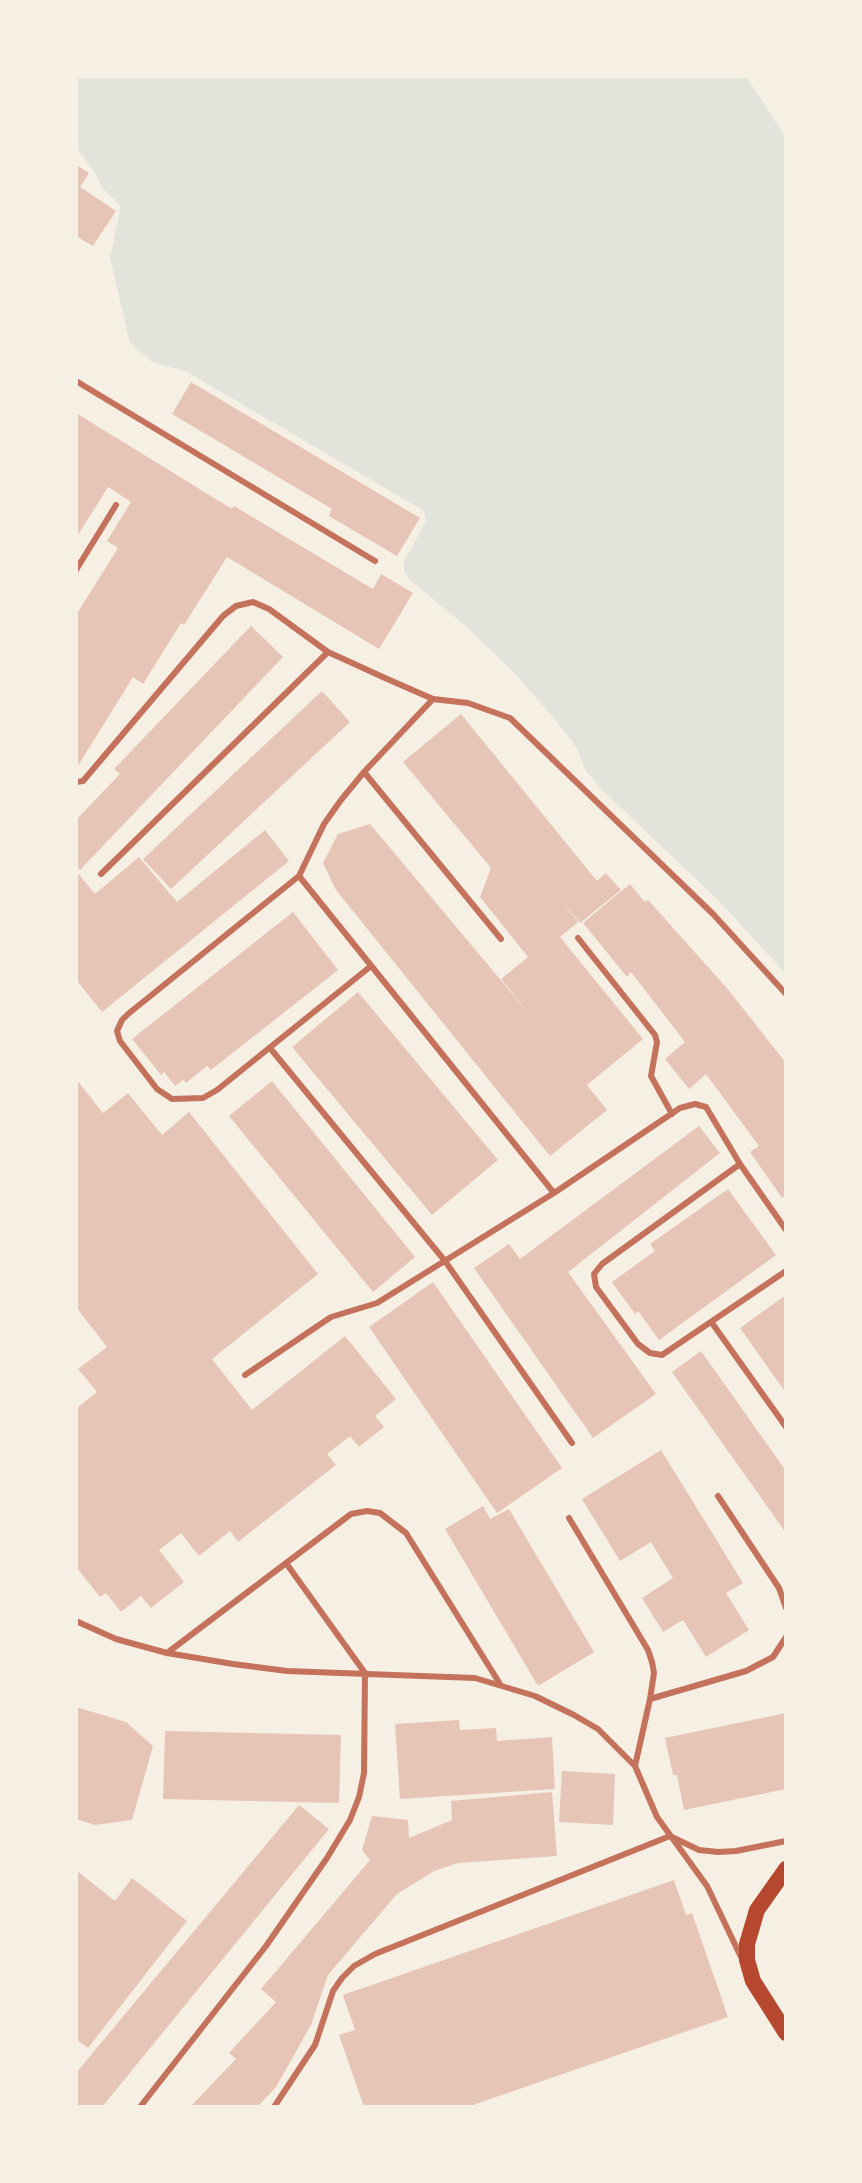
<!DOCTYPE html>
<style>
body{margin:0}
#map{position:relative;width:862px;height:2183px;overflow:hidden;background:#f6efe4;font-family:Arial,sans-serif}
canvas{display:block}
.frame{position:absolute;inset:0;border:78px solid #f6efe4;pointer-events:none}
</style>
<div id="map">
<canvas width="862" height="2183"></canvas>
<div class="frame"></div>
</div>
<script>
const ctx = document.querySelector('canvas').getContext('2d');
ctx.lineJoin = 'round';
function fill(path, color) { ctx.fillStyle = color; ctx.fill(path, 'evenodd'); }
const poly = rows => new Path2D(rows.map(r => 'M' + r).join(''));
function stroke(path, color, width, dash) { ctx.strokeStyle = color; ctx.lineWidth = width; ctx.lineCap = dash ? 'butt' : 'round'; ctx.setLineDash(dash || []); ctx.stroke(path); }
const green = poly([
 [76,76,746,76,786,138,786,974,718,900,602,790,586,771,577,748,553,717,515,674,468,628,409,579,404,572,404,562,426,520,424,511,187,372,152,362,130,343,110,258,121,206,102,188,96,174,76,147]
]);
const building = poly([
 [76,165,89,173,80,187,116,211,93,246,76,236],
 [191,382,420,518,397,556,329,516,332,509,172,414],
 [76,413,232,509,234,506,373,589,381,574,413,593,379,649,227,557,184,625,181,623,143,684,133,677,76,769,76,615,118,548,107,541,131,502,108,487,76,538],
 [251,626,283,657,80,870,76,866,76,820,120,774,114,769],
 [322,691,350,722,171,889,143,859],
 [461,714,597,881,606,873,621,890,580,923,562,901,578,922,560,937,643,1039,587,1085,607,1110,550,1156,336,890,323,863,338,834,370,824,535,1021,501,979,528,957,480,897,491,868,403,762],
 [265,830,289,861,102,1012,78,982,76,984,76,871,95,894,139,857,177,902],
 [630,884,645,902,648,900,726,987,786,1063,786,1194,782,1198,750,1152,759,1146,706,1074,689,1089,665,1059,685,1042,631,972,627,977,583,923],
 [293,912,338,970,211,1070,207,1066,186,1083,183,1080,175,1086,164,1072,161,1075,132,1039],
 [358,992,498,1160,432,1215,292,1047],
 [76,1079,103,1113,128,1093,162,1135,189,1112,318,1274,212,1359,252,1410,345,1336,396,1399,375,1416,384,1427,359,1447,350,1436,327,1454,336,1465,238,1542,230,1531,199,1556,181,1533,159,1550,184,1582,151,1608,141,1596,121,1612,106,1593,100,1597,76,1567,76,1409,97,1392,78,1369,107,1347,76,1307],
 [272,1081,415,1257,373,1292,229,1116],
 [699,1126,720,1153,568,1272,656,1394,593,1438,474,1268,509,1244,520,1259],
 [728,1189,776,1255,659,1340,638,1311,635,1314,612,1282,655,1251,650,1244],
 [433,1282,562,1468,497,1513,369,1327],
 [786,1295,786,1393,740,1328],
 [701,1351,786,1471,786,1533,672,1372],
 [661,1450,743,1583,726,1593,749,1630,706,1657,683,1620,663,1632,642,1598,673,1578,651,1542,620,1561,582,1499],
 [483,1506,490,1519,509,1509,594,1652,538,1686,445,1529],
 [76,1707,126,1722,153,1746,132,1820,95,1825,76,1819],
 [786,1713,786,1789,684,1810,677,1775,673,1775,665,1738],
 [459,1720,460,1730,496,1728,497,1741,552,1737,555,1789,400,1799,395,1724],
 [165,1731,341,1735,339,1803,163,1799],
 [562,1771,615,1774,613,1825,559,1822],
 [552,1792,557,1856,458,1863,434,1871,397,1894,328,1975,311,2025,276,2087,257,2107,190,2107,236,2059,229,2053,276,2002,261,1989,370,1860,362,1850,372,1816,408,1820,409,1838,452,1820,451,1801],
 [299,1805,329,1829,102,2107,76,2107,76,2073],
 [76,1870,115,1901,132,1878,187,1921,88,2048,76,2039],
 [674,1880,686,1915,692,1913,728,2017,467,2107,364,2107,339,2035,355,2030,343,1995]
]);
const service = poly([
 [76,381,375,561],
 [76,570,116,505],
 [364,772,501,939],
 [76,782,83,781,223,616,236,606,253,602,269,609,328,652,385,678,433,699,468,703,510,718,713,914,786,994],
 [101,874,328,652],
 [299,876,554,1193],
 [578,938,655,1035,657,1042,651,1076,672,1114],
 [371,966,217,1090,203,1098,172,1099,157,1089,120,1041,117,1031,122,1020,128,1014,299,876,324,824,341,800,364,772,433,699],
 [270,1048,445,1261,572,1443],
 [740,1164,602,1264,594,1274,596,1287,638,1344,650,1353,662,1355,786,1271],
 [712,1323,786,1427],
 [245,1375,331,1317,377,1303,554,1193,680,1108,695,1104,706,1107,740,1164,786,1230],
 [718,1496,779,1588,786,1608],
 [569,1518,648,1650,652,1662,654,1673,650,1699,635,1766],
 [76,1621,116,1639,167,1653,233,1664,287,1671,475,1678,535,1696,574,1715,598,1729,635,1766,657,1817,707,1886,741,1957],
 [167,1653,351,1514,367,1511,380,1513,406,1533,500,1684],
 [650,1699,746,1671,773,1657,786,1637],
 [140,2107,266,1946,327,1858,350,1820,359,1797,364,1773,365,1673,286,1563],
 [274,2107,315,2045,333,1991,342,1978,354,1966,375,1954,670,1836,699,1850,718,1852,736,1851,786,1841]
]);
const secondary = poly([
 [786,1869,757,1910,747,1944,747,1960,753,1981,786,2033]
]);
fill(green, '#e2e4dc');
fill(building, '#e6c5b7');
stroke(service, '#c5725c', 6);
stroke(secondary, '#b5482f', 16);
</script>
